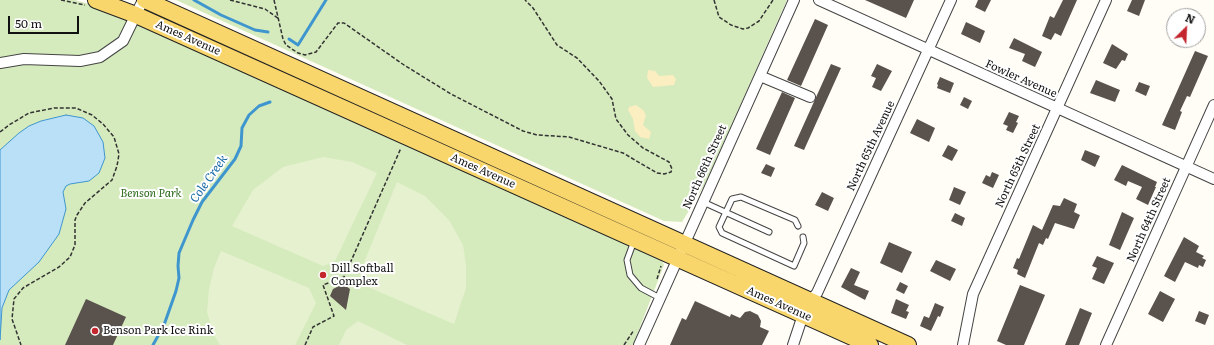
<!DOCTYPE html>
<style>
body{margin:0}
#map{position:relative;width:1214px;height:345px;overflow:hidden;background:#fffdf5;font-family:Literata,serif}
canvas{display:block}
.north{position:absolute;left:1166px;top:8px;width:40px;height:40px;box-sizing:border-box;background:#fff;border:1px solid #a0a0a0;border-radius:50%;rotate:24deg;font-size:11px;font-weight:700;line-height:16px;text-align:center;color:#111}
.north::after{content:'';display:block;margin:auto;width:14px;height:18px;background:#c4262e;clip-path:polygon(50% 0,100% 100%,50% 72%,0 100%)}
.scale{position:absolute;left:8px;top:16px;width:71px;height:18px;box-sizing:border-box;border:2px solid #111;border-top:0;padding-left:5px;font-size:12px;line-height:14px;white-space:nowrap;color:#111;-webkit-text-stroke:3px #fff;paint-order:stroke}
</style>
<div id="map">
<canvas width="1214" height="345"></canvas>
<div class="north">N</div>
<div class="scale">50 m</div>
</div>
<script>
const ctx = document.querySelector('canvas').getContext('2d');
ctx.lineJoin = 'round';
function fill(path, color) { ctx.fillStyle = color; ctx.fill(path, 'evenodd'); }
const poly = rows => new Path2D(rows.map(r => 'M' + r).join(''));
function stroke(path, color, width, dash) { ctx.strokeStyle = color; ctx.lineWidth = width; ctx.lineCap = dash ? 'butt' : 'round'; ctx.setLineDash(dash || []); ctx.stroke(path); }
function drawText(font, color, halo, rows, align = 'center') {
  ctx.font = font + ' Literata,serif'; ctx.lineWidth = 4; ctx.setLineDash([]); ctx.textBaseline = 'middle'; ctx.strokeStyle = halo; ctx.fillStyle = color; for (const [text, x, y, turn = 0] of rows) {
    ctx.save(); ctx.translate(x, y); ctx.rotate((+turn || 0) * Math.PI / 180); ctx.textAlign = isNaN(turn) ? turn : align; if (halo) ctx.strokeText(text, 0, 0); ctx.fillText(text, 0, 0); ctx.restore();
  }
}
const green = poly([
 [0,0,75,0,117,12,662,261,664,265,633,345,0,345],
 [176,0,787,0,705,184,682,222,664,221]
]);
const sand = poly([
 [648,70,655,71,659,76,673,75,676,79,674,85,653,87,647,78],
 [636,105,643,110,646,115,643,125,651,132,649,139,640,137,635,131,633,119,628,110,629,107]
]);
const pitch = poly([
 [323,157,352,162,377,173,335,261,323,266,232,226,253,190,283,167],
 [397,182,425,196,449,220,463,245,466,265,466,288,454,324,368,287,360,272],
 [221,251,309,288,316,303,295,345,220,345,214,335,207,312,209,289,214,268],
 [358,321,405,344,407,345,339,345,346,330]
]);
const water = poly([
 [66,115,83,118,94,126,103,142,105,158,99,173,89,181,70,184,66,186,63,192,66,209,59,234,39,262,9,290,2,308,0,340,0,150,19,133,29,126,41,121,66,115]
]);
const stream = poly([
 [194,0,221,15,255,30,268,32],
 [289,39,298,45,326,0],
 [153,345,164,325,176,291,179,278,178,266,179,253,193,220,202,202,235,159,241,146,242,128,249,115,259,106,270,102]
]);
const building = poly([
 [865,0,914,0,906,18],
 [978,0,991,0,985,12,975,7],
 [1063,0,1077,0,1061,36,1055,33,1051,40,1042,36,1050,16,1054,18],
 [1132,0,1145,0,1139,16,1127,11],
 [815,19,828,25,801,86,787,80],
 [966,22,985,31,980,43,961,34],
 [1014,38,1042,52,1035,67,1022,61,1025,54,1009,48],
 [1112,44,1128,54,1125,61,1122,60,1116,69,1103,63],
 [1195,51,1208,56,1190,97,1187,96,1180,111,1182,112,1175,130,1162,125],
 [831,64,841,68,804,150,794,146],
 [877,64,892,71,881,91,872,87,876,78,871,76],
 [940,77,954,83,950,93,937,88,938,85,937,84],
 [1096,80,1120,90,1115,102,1090,93],
 [1139,82,1150,86,1146,96,1135,91],
 [782,92,795,98,770,155,756,149],
 [964,97,972,101,968,109,960,105],
 [1009,112,1019,116,1016,122,1018,123,1013,133,1006,130,1008,126,1003,124],
 [917,119,935,128,929,142,910,133],
 [948,145,958,150,952,161,942,156],
 [1085,150,1100,156,1095,167,1081,160],
 [766,164,775,168,771,177,761,173],
 [1122,165,1157,182,1155,187,1156,187,1148,205,1136,199,1142,187,1128,181,1126,186,1114,180],
 [992,172,999,175,993,188,982,183,986,175,990,177],
 [954,187,966,192,960,205,949,200],
 [822,192,834,198,828,211,815,205],
 [1064,198,1077,204,1074,212,1080,215,1074,229,1055,223,1048,239,1046,238,1043,245,1039,243,1025,278,1017,274,1018,270,1013,268,1017,258,1019,259,1033,225,1042,230,1053,205,1060,206],
 [1122,212,1134,218,1120,250,1109,245],
 [955,213,965,218,962,226,951,221],
 [1184,237,1199,246,1196,252,1204,256,1202,258,1206,260,1203,267,1199,265,1198,268,1185,262,1175,282,1164,276],
 [889,242,912,252,902,273,880,263],
 [1097,256,1114,263,1104,284,1092,279,1097,268,1092,266],
 [936,260,956,269,950,281,930,271],
 [851,268,860,272,854,285,869,291,865,300,841,287],
 [900,282,908,286,904,294,896,290],
 [343,284,350,289,346,310,330,296,333,289],
 [1020,285,1045,295,1024,345,1006,345,997,341],
 [1160,291,1175,299,1163,322,1148,314],
 [86,299,126,317,113,345,65,345],
 [896,299,909,305,906,311,909,312,906,319,891,313],
 [695,301,730,317,731,314,740,318,745,312,750,311,758,315,761,321,760,327,769,331,762,345,670,345,682,318,686,320],
 [935,303,944,307,940,317,938,316,931,331,920,326,924,316,929,318],
 [1080,308,1092,313,1085,330,1079,345,1065,345],
 [1199,311,1209,315,1205,325,1195,321]
]);
const path = poly([
 [61,0,85,5],
 [230,0,265,9,279,19],
 [274,0,283,39,286,45,298,53,305,55,316,52,338,23,344,23,404,65,451,94,523,131,537,135,569,137,623,153,657,173,664,174,671,172,672,169,669,162,643,148,628,135,616,119,612,99,599,81,577,58,557,45,533,8,525,0],
 [714,0,719,17,731,25,743,29,748,28,759,21,773,0],
 [0,132,9,125,29,113,54,108,76,108,92,115,103,124,114,137,119,154,117,166,112,180,85,203,77,215,75,220,75,245,70,257,59,267,23,288,14,299,12,319,21,345],
 [657,279,661,266],
 [305,345,313,327,334,316,323,285,344,277,401,148],
 [624,345,634,330]
]);
const lane = poly([
 [703,202,769,232],
 [798,226,795,220,741,197,732,199,719,227,722,233,794,266,804,243,803,237],
 [634,241,627,260,630,275,641,288,660,298]
]);
const street = poly([
 [819,0,1214,179],
 [0,63,24,59,80,61,100,57,123,41,143,0],
 [760,76,810,97],
 [810,301,817,293,951,0],
 [639,345,794,0],
 [793,345,803,315],
 [963,345,973,294,1106,0],
 [1106,345,1214,105]
]);
const primary = poly([
 [96,0,136,15,870,345],
 [145,0,908,345]
]);
const markers = [
 [323,275,4,"#c4262e"],
 [95,331,4,"#c4262e"]
];
const streetNames = [
 ["Ames Avenue",188,38,24],
 ["Fowler Avenue",1021,79,24],
 ["North 65th Avenue",871,146,-65],
 ["North 65th Street",1018,166,-65],
 ["North 66th Street",705,167,-66],
 ["Ames Avenue",483,171,24],
 ["North 64th Street",1149,220,-66],
 ["Ames Avenue",779,304,24]
];
const parkNames = [
 ["Benson Park",151,194]
];
const poiNames = [
 ["Dill Softball",331,269],
 ["Complex",331,282],
 ["Benson Park Ice Rink",103,331]
];
const waterNames = [
 ["Cole Creek",209,179,-55]
];
fill(green, '#d5ebbd');
fill(sand, '#fbeec1');
fill(pitch, '#e6f2cf');
fill(water, '#b9e0f7');
stroke(water, '#3f96cf', 1);
stroke(stream, '#3f96cf', 3);
fill(building, '#5a524d');
stroke(lane, '#444', 7);
stroke(street, '#444', 12);
stroke(primary, '#222', 18);
stroke(path, '#333', 1.5, [4, 2]);
stroke(lane, '#fff', 5);
stroke(street, '#fff', 10);
stroke(primary, '#f9d66b', 16);
for (const [x, y, r, color] of markers) { const dot = new Path2D(); dot.arc(x, y, r, 0, 2 * Math.PI); ctx.fillStyle = color; ctx.fill(dot); stroke(dot, '#fff', 1.5); }
drawText('11px', '#111', '#fff', streetNames);
drawText('italic 11px', '#2f6b1f', '#fff', parkNames);
drawText('11px', '#111', '#fff', poiNames, 'left');
drawText('italic 12px', '#1768a6', '#fff', waterNames);
</script>
